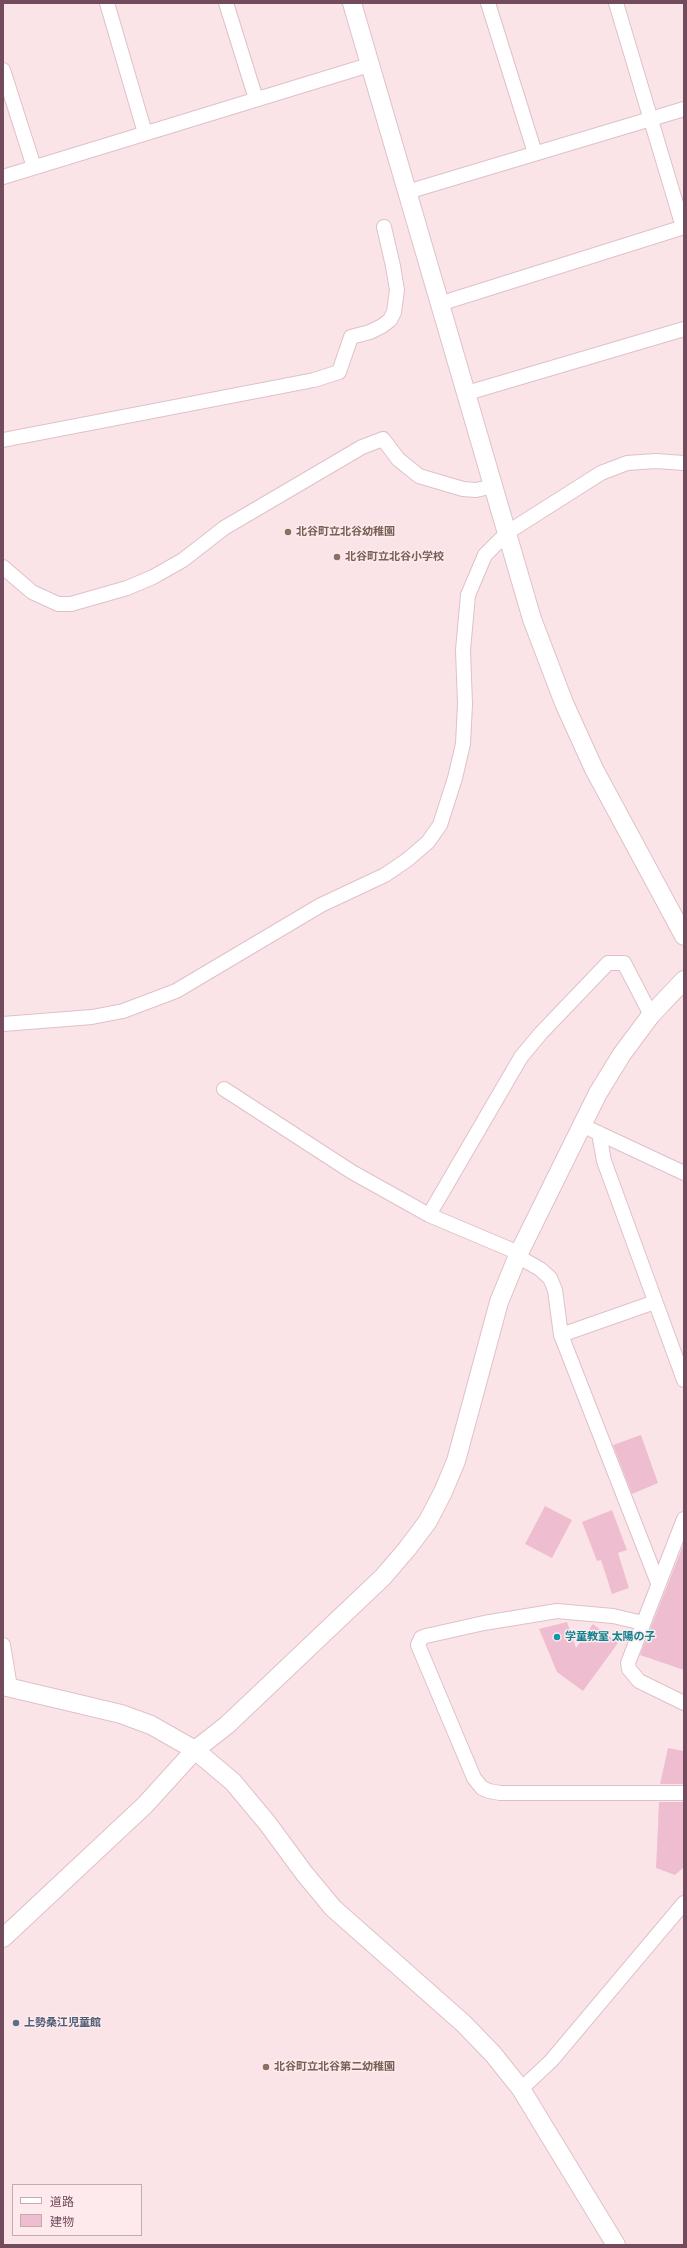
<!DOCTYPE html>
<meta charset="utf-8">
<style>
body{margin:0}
#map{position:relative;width:687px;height:2248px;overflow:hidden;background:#fbe4e8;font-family:"Roboto Condensed","Noto Sans JP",sans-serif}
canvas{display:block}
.frame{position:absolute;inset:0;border:4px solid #724b5c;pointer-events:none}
.legend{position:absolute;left:12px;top:2184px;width:130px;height:52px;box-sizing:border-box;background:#feeaed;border:1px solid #c6aab3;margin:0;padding:5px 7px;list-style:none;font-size:12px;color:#724b5c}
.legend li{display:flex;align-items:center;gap:8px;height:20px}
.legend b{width:20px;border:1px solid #c6aab3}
</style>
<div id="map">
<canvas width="687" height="2248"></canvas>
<div class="frame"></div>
<ul class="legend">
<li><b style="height:5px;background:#fff"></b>道路</li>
<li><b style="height:11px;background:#efbdd0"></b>建物</li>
</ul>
</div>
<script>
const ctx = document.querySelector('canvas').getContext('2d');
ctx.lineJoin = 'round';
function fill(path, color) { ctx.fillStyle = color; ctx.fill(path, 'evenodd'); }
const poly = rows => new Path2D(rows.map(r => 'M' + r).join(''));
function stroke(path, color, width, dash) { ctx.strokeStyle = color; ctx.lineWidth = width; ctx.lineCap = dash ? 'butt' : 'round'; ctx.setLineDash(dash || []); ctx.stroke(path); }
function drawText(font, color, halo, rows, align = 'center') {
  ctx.font = font + ' "Roboto Condensed","Noto Sans JP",sans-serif'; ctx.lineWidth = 3; ctx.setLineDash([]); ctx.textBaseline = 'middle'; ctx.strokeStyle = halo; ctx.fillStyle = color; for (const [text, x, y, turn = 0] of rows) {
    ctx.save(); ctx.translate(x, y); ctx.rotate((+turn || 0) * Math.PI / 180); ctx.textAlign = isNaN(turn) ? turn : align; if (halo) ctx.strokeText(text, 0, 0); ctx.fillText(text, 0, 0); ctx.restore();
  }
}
const building = poly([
 [641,1435,658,1483,632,1494,613,1445],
 [545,1506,572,1520,552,1558,525,1544],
 [612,1510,627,1550,618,1553,629,1588,612,1594,601,1560,597,1561,582,1522],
 [684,1543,684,1670,640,1655],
 [567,1622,576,1648,593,1624,618,1643,583,1691,557,1672,539,1629],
 [668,1748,684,1751,684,1784,660,1784],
 [659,1802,684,1802,684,1867,675,1875,656,1868]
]);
const minor = poly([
 [107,3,145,133],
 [226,3,256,99],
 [488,3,535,153],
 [616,3,683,227],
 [3,70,34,167],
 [3,177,369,65],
 [407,192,684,109],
 [439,304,684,227],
 [467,393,684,329],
 [3,440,314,380,339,372,351,337,370,332,382,326,390,320,394,312,397,290,393,266,384,227],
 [3,567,32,592,58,604,71,604,127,588,153,577,183,560,224,528,362,447,383,439,398,459,419,476,463,489,476,490,494,486],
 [3,1024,92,1017,123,1011,176,991,321,905,385,875,407,860,428,842,440,825,455,778,463,744,465,704,463,650,468,595,485,555,508,532,601,473,627,463,656,461,684,463],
 [224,1089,352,1172,429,1215,519,1253],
 [592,1130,684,1173],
 [599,1133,604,1161,684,1380],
 [429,1215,521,1057,541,1033,608,963,624,963,651,1015],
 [517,1256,540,1269,550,1278,555,1290,561,1335,658,1583],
 [561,1335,655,1302],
 [684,1519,628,1663,629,1669,639,1681,684,1703],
 [643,1623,613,1616,557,1611,484,1623,426,1636,421,1638,418,1645,474,1778,482,1788,489,1791,500,1793,684,1793],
 [3,1645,10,1687],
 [521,2089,551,2061,684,1903]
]);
const tertiary = poly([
 [352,3,532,619,564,703,594,769,684,936],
 [3,1686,121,1714,151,1725,195,1750,233,1782,268,1824,304,1873,333,1908,464,2024,493,2054,521,2089,616,2245],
 [3,1938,145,1805,195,1750,227,1725,383,1577,407,1549,428,1521,443,1492,456,1461,499,1302,519,1253,598,1093,622,1054,651,1015,684,980]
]);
const markers = [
 [288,532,4,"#8d6e63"],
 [337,557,4,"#8d6e63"],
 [557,1637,4,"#0f9aa8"],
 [16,2023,4,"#5c6f8a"],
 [266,2067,4,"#8d6e63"]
];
const educationNames = [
 ["北谷町立北谷幼稚園",296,532],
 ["北谷町立北谷小学校",345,557],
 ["北谷町立北谷第二幼稚園",274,2067]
];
const cultureNames = [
 ["学童教室 太陽の子",565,1637]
];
const serviceNames = [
 ["上勢桑江児童館",24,2023]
];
fill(building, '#efbdd0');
stroke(minor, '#dfc0ca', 16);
stroke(tertiary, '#dfc0ca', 20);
stroke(minor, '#fff', 14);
stroke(tertiary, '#fff', 18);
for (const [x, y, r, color] of markers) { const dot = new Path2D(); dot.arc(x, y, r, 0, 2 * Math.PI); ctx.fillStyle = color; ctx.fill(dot); stroke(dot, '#feeaed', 1.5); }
drawText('bold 11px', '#785e54', '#feeaed', educationNames, 'left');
drawText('bold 11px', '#0d838f', '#feeaed', cultureNames, 'left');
drawText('bold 11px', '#4e5e75', '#feeaed', serviceNames, 'left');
</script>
